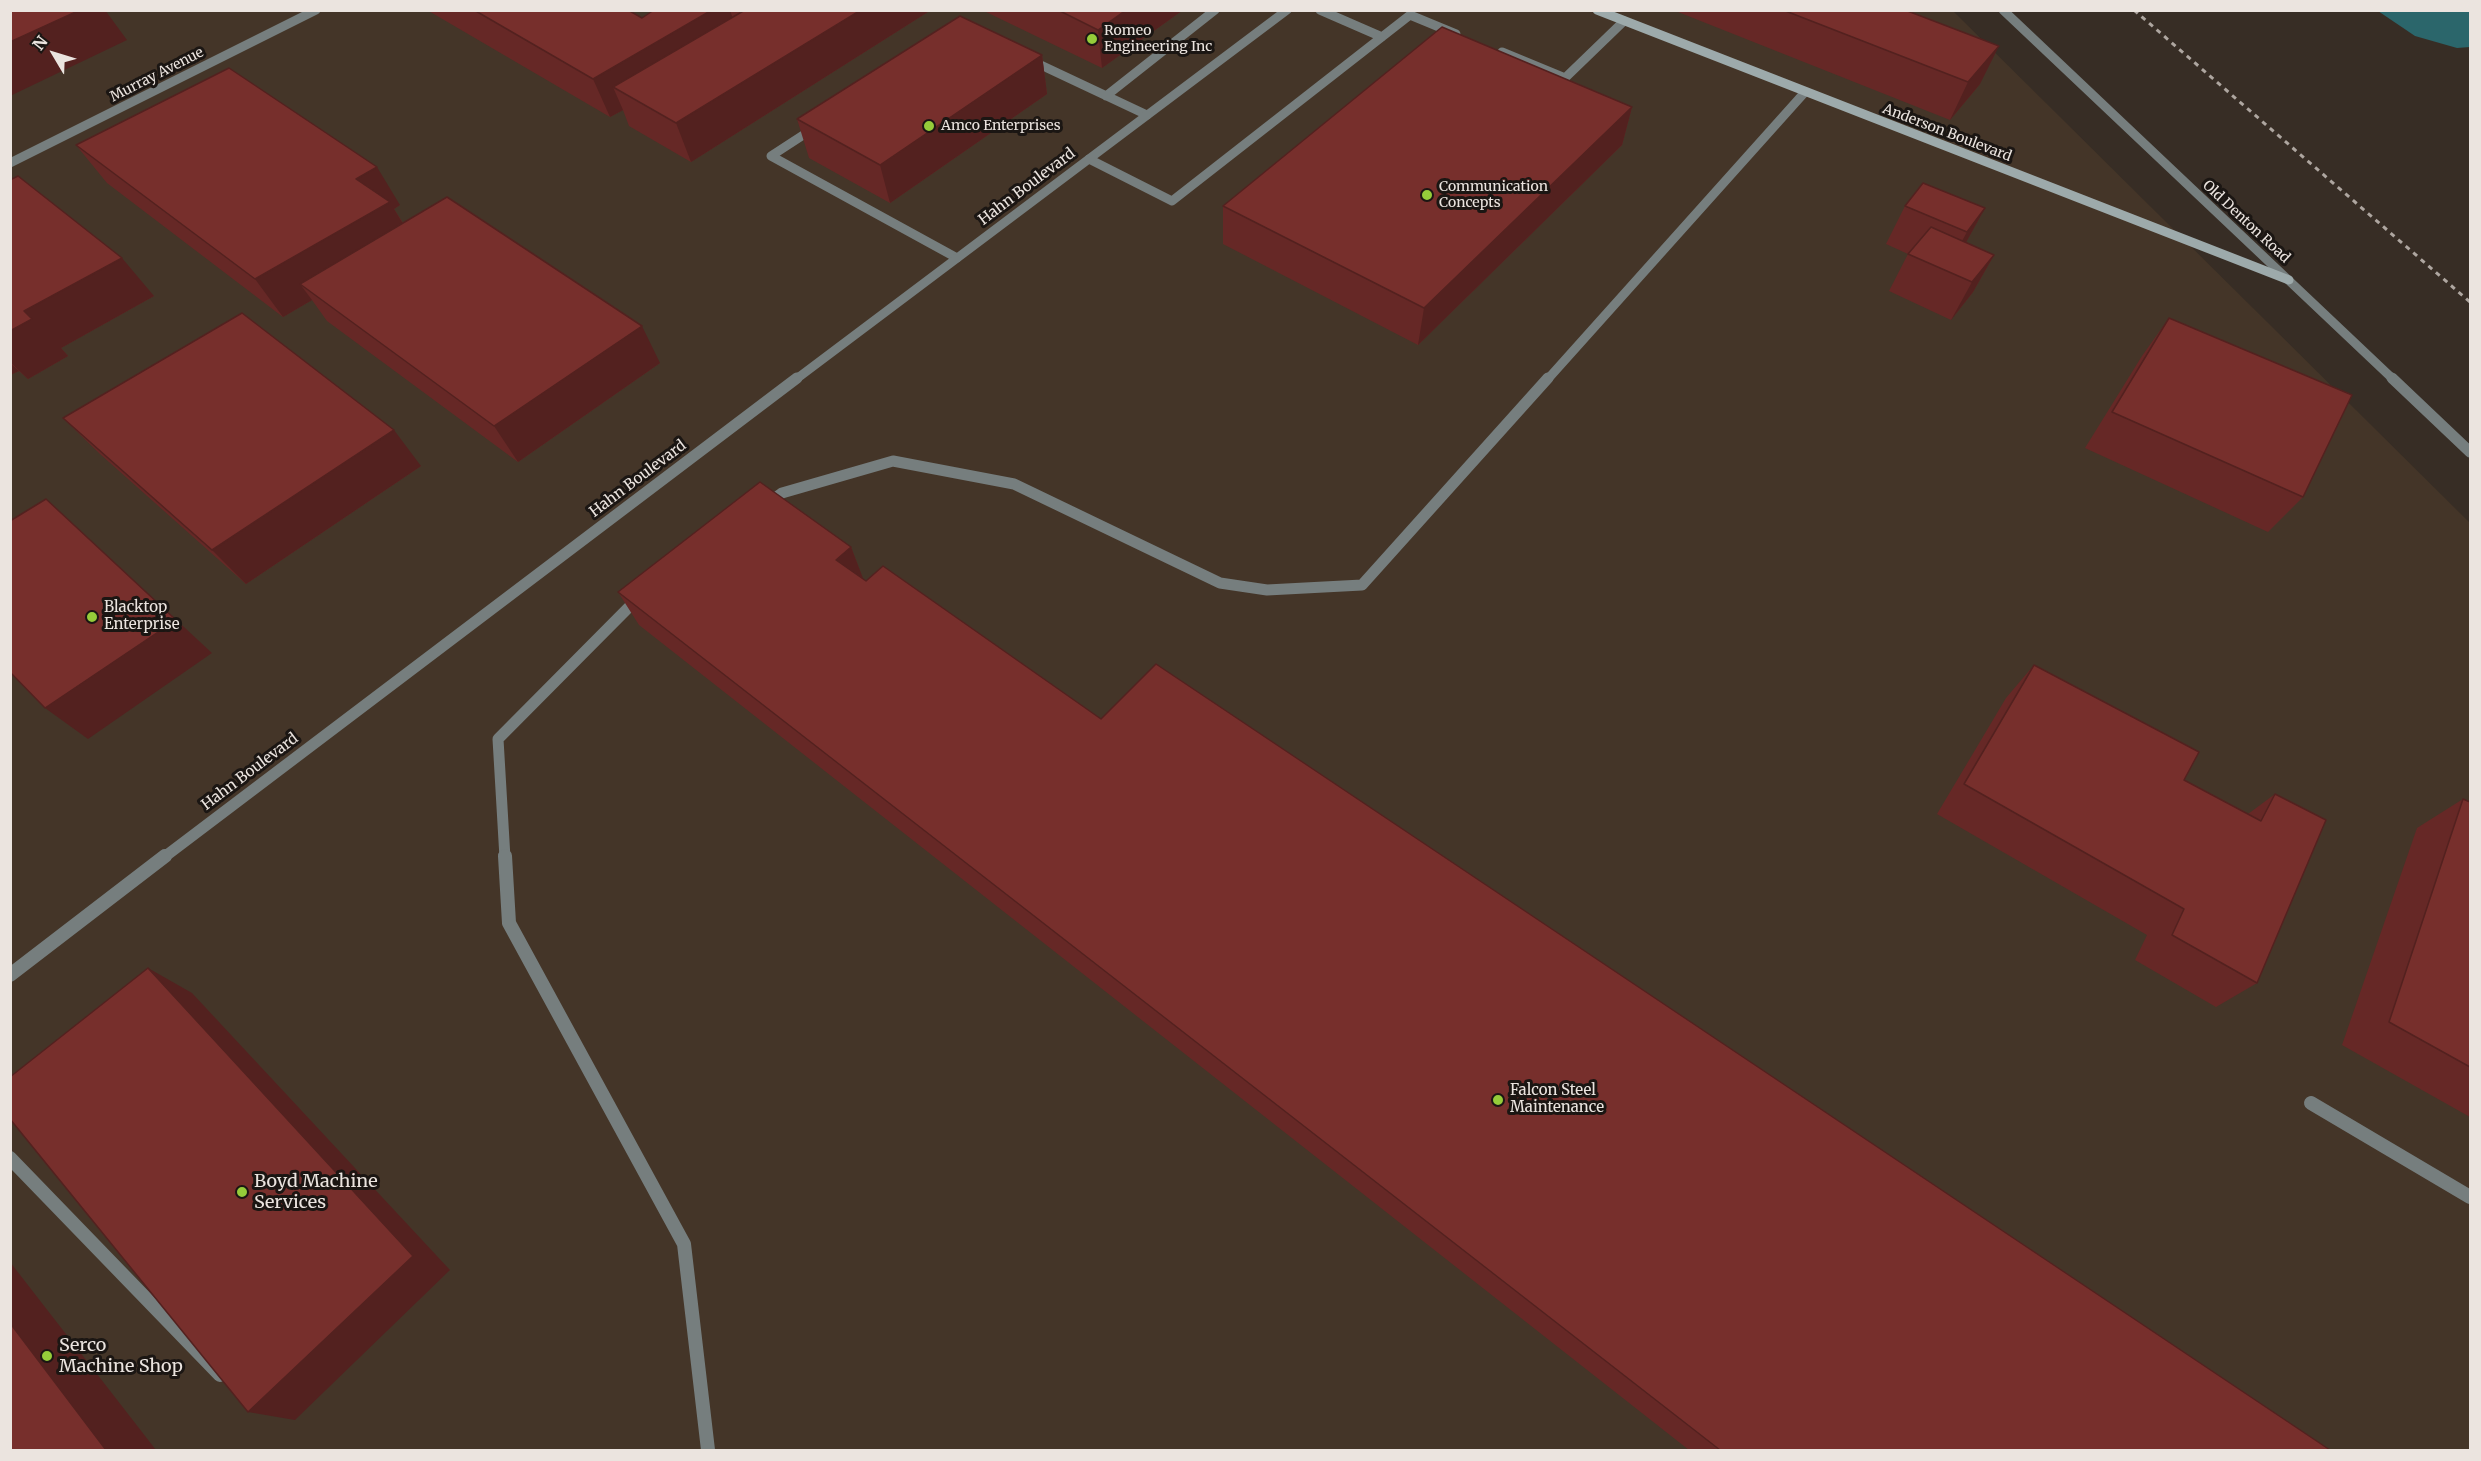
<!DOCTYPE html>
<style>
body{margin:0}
#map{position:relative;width:2481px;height:1461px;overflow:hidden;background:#372d25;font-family:Merriweather,serif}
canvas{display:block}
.frame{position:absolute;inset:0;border:12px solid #ebe4df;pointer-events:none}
.north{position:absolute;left:24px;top:24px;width:60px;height:60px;-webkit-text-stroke:4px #1b1613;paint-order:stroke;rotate:308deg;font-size:16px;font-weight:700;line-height:24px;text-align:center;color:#ebe4df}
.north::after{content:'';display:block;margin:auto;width:21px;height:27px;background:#ebe4df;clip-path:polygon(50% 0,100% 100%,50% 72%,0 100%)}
</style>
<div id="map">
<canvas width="2481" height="1461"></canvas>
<div class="frame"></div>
<div class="north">N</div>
</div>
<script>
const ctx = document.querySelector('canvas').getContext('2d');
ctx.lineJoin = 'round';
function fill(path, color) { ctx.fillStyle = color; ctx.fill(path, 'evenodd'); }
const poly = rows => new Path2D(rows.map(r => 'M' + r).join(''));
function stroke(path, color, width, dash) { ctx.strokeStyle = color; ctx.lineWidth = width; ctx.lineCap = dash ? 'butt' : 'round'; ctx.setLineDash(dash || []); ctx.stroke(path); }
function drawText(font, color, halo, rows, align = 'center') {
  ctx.font = font + ' Merriweather,serif'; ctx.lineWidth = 6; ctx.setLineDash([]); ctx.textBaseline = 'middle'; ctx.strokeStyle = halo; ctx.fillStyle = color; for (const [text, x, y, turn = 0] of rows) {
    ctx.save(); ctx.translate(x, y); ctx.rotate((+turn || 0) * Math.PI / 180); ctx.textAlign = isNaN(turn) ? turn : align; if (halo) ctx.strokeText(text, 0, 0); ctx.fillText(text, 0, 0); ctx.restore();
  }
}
const built = poly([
 [10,11,1953,11,2470,523,2470,1450,11,1450]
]);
const water = poly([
 [2378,11,2470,11,2470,47,2457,48,2415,36]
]);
const laneFar2 = poly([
 [1320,10,1382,37],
 [1502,52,1565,78,1624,21],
 [1028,59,1147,115],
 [1106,96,1215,10],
 [814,128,771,156,957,258],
 [1089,159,1172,201,1410,15,1456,34],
 [1547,380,1805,92]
]);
const laneFar1 = poly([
 [767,504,782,493,893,461,1014,484,1220,583,1267,590,1362,585,1548,378],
 [505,858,498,739,639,597]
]);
const lane = poly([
 [505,856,509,923,684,1244,708,1450],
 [2311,1103,2470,1197],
 [10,1158,220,1375]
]);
const streetFar2 = poly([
 [2003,10,2394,380],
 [10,163,316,10],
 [795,380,1287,10]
]);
const streetFar1 = poly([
 [2392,378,2470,452],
 [163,858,797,378]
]);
const street = poly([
 [10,975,165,856]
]);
const secondary = poly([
 [1597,10,2289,280]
]);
const rail = poly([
 [2134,10,2470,302]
]);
const wall = poly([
 [427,10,628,10,642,18,654,10,931,10,691,162,629,126,623,110,610,117],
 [982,10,1183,10,1102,68],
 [1673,10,1905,10,1980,84,1950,120],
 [1042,55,1047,94,890,203,809,158,797,119],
 [1632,107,1622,145,1418,345,1223,244,1223,206],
 [76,145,400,205,394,209,403,223,660,363,518,462,327,321,312,300,283,317,107,183],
 [10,180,154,296,61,348,68,356,28,379,19,371,10,375],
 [1905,206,1985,208,1966,242,1994,255,1973,292,1951,320,1889,291,1908,254,1886,244],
 [2169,318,2303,497,2268,532,2085,448,2142,356],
 [63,418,421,466,246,584,100,454],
 [851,547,863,579,1101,719,2330,1450,1689,1450,639,625,618,592],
 [2034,665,2184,780,2248,814,2275,794,2257,983,2216,1007,2135,960,2147,935,1937,814,2006,698],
 [2463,799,2470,802,2470,1117,2342,1045,2417,828]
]);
const shadedWall = poly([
 [80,10,105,10,127,40,10,96,10,42],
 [712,10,730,10,740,40,613,87,623,110,610,117,593,79],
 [861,10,931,10,691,162,676,123],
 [1126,10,1183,10,1102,68,1098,30],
 [1999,46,1980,84,1950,120,1968,82],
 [1042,55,1047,94,890,203,880,165],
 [1632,107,1622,145,1418,345,1424,308],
 [377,167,400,205,394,209,413,240,300,284,312,300,283,317,255,279,356,179],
 [1985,208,1964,246,1946,270,1967,232],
 [1994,255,1973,292,1951,320,1972,282],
 [122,258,154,296,61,348,68,356,28,379,10,362,10,331,24,311],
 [642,326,660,363,518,462,494,426],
 [10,363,19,371,10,375],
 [394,430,421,466,246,584,212,550],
 [46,499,212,653,88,739,45,708],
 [851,547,864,581,836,560],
 [148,968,192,993,450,1270,295,1420,248,1412],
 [10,1262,156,1450,106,1450,10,1323]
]);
const building = poly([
 [10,10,80,10,10,42,10,10],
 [474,10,628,10,642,18,654,10,712,10,593,79,474,10],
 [745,10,861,10,676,123,613,87,745,10],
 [1058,10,1126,10,1098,30,1058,10],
 [1783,10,1905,10,1999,46,1968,82,1783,10],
 [960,16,1042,55,880,165,797,119,960,16],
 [1442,27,1632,107,1424,308,1223,206,1442,27],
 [229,68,377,167,356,179,390,202,255,279,76,145,229,68],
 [18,176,122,258,24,311,32,319,10,331,10,180,18,176],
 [1923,183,1985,208,1967,232,1905,206,1923,183],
 [447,197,642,326,494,426,300,284,447,197],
 [1931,227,1994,255,1972,282,1908,254,1931,227],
 [242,313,394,430,212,550,63,418,242,313],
 [2169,318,2352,395,2303,497,2112,412,2169,318],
 [760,482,851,547,836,560,866,581,883,566,1101,719,1156,664,2330,1450,1720,1450,618,592,760,482],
 [46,499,176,620,45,708,10,672,10,521,46,499],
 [2034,665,2199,752,2184,780,2261,821,2275,794,2326,820,2257,983,2172,935,2184,909,1964,784,2034,665],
 [2463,799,2470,802,2470,1067,2389,1022,2463,799],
 [148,968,413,1256,248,1412,10,1119,10,1077,148,968],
 [10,1323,106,1450,10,1450,10,1323]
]);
const markers = [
 [1092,39,6,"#95cc3a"],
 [929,126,6,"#95cc3a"],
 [1427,195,6,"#95cc3a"],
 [92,617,6,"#95cc3a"],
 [1498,1100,6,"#95cc3a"],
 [242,1192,6,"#95cc3a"],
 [47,1356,6,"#95cc3a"]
];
const farPoinames = [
 ["Romeo",1104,31],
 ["Engineering Inc",1104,47],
 ["Amco Enterprises",941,126],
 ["Communication",1439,187],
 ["Concepts",1439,203]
];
const farStreetnames = [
 ["Murray Avenue",157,75,-27],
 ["Anderson Boulevard",1947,133,21],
 ["Old Denton Road",2246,222,43]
];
const streetNames = [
 ["Hahn Boulevard",1027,187,-37],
 ["Hahn Boulevard",638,479,-37],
 ["Hahn Boulevard",250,772,-37]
];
const poiNames = [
 ["Blacktop",104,608],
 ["Enterprise",104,625],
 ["Falcon Steel",1510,1091],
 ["Maintenance",1510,1108]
];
const nearPoinames = [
 ["Boyd Machine",254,1182],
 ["Services",254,1203],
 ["Serco",59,1346],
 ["Machine Shop",59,1367]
];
fill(built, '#443528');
fill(water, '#2b666b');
stroke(laneFar2, '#767e7e', 9);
stroke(laneFar1, '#767e7e', 11);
stroke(lane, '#767e7e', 14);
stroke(streetFar2, '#767e7e', 9);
stroke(streetFar1, '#767e7e', 11);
stroke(street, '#767e7e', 14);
stroke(secondary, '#9daaab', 9);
stroke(rail, '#aea6a0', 3, [5, 5]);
fill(wall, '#662826');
fill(shadedWall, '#53211f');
fill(building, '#772f2c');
stroke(building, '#53211f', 1.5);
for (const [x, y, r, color] of markers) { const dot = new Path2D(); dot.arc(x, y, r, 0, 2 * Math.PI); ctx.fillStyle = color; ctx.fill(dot); stroke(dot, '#1b1613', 2); }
drawText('14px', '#ebe4df', '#1b1613', farPoinames, 'left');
drawText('14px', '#ebe4df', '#1b1613', farStreetnames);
drawText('15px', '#ebe4df', '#1b1613', streetNames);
drawText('15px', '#ebe4df', '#1b1613', poiNames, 'left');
drawText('18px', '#ebe4df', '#1b1613', nearPoinames, 'left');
</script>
